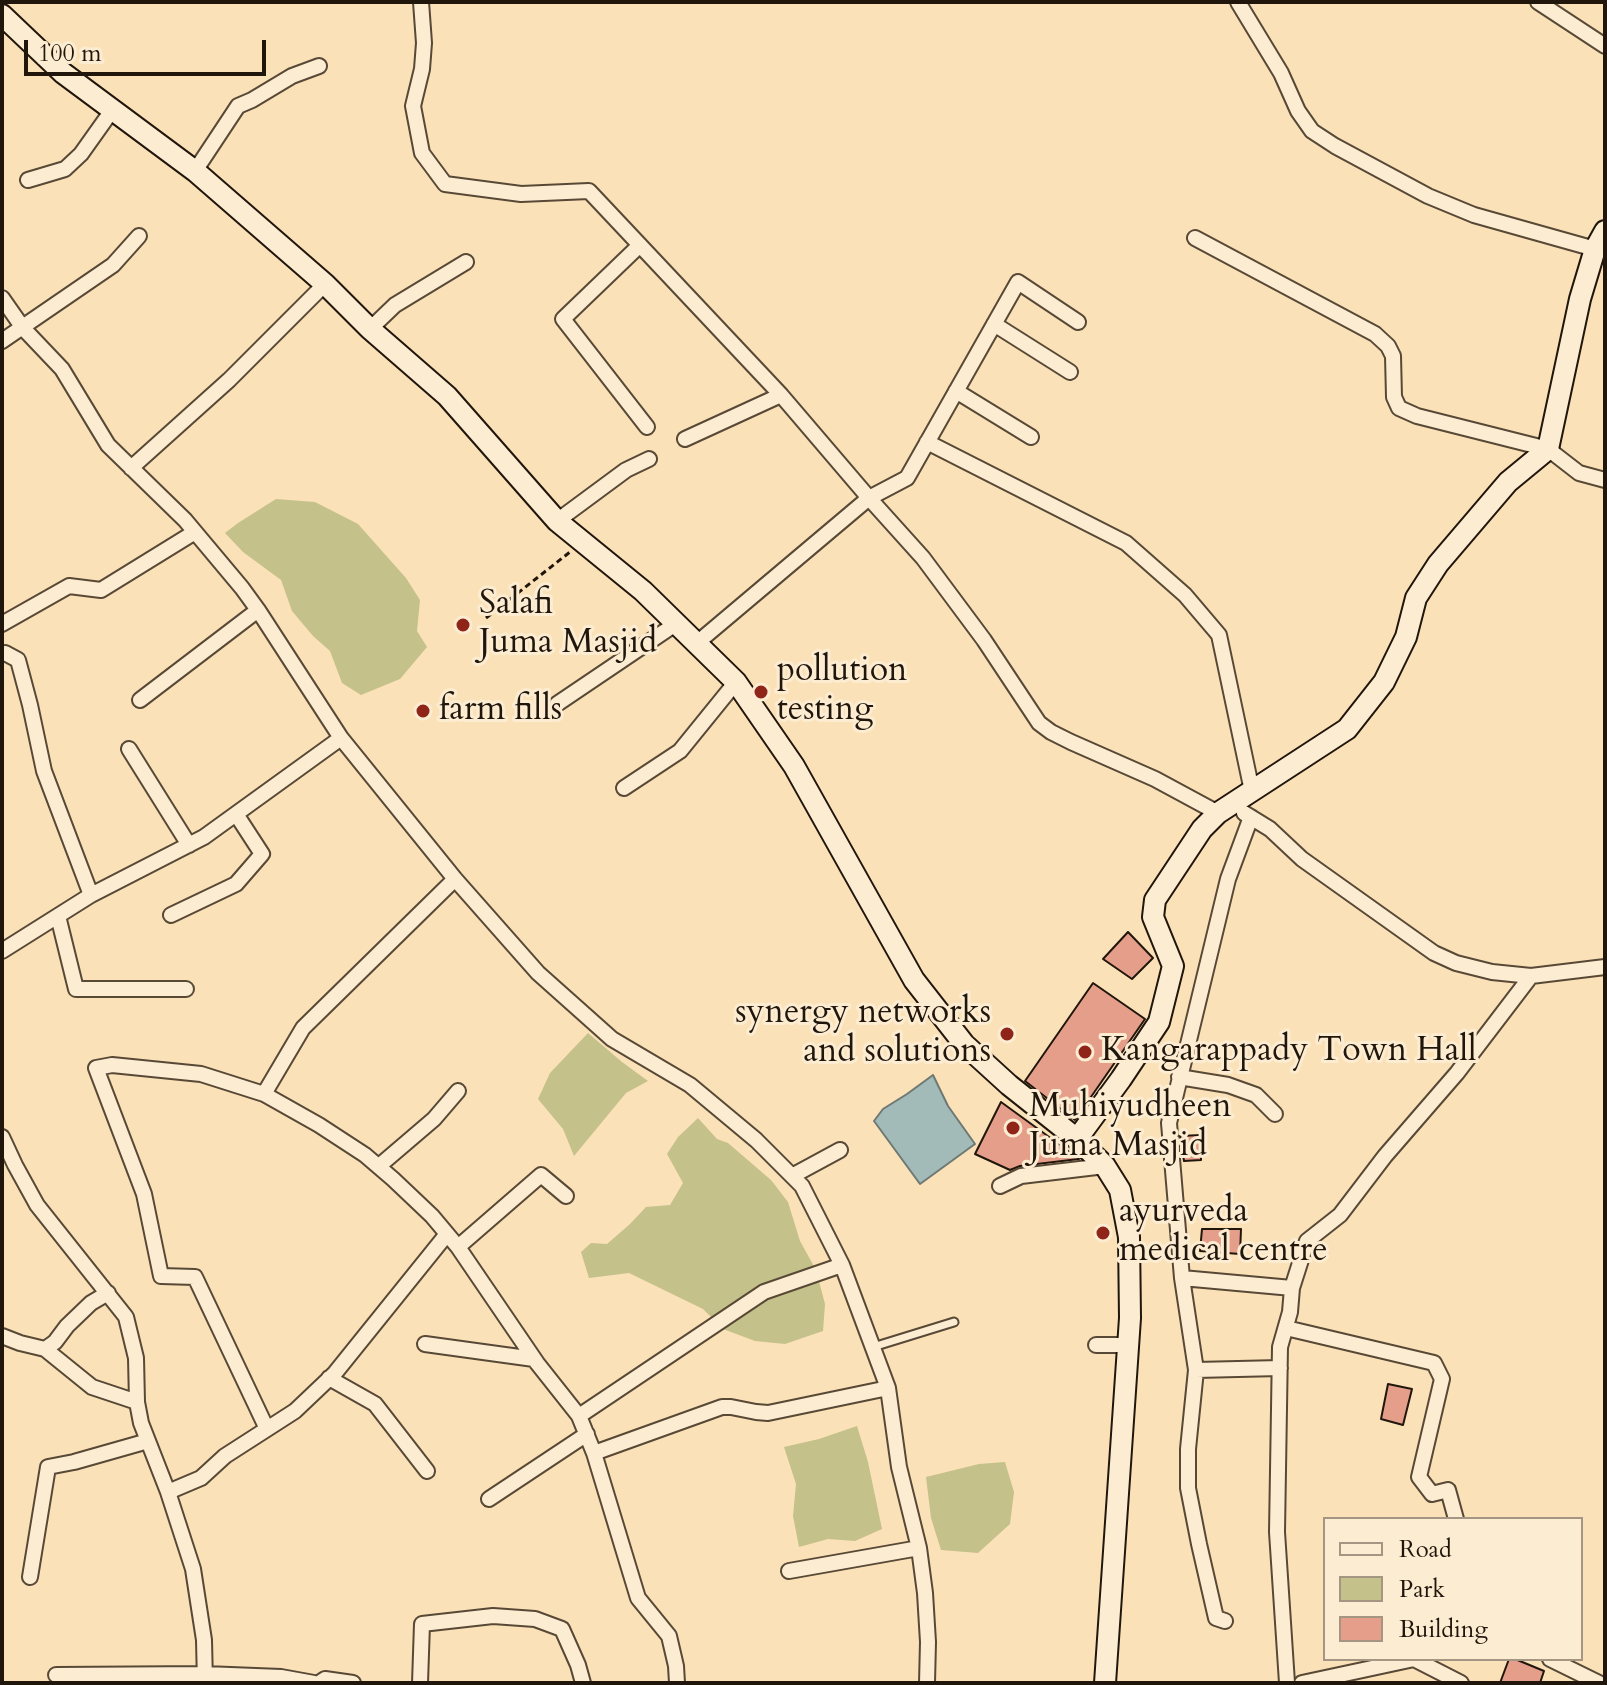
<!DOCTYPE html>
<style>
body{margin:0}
#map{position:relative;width:1607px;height:1685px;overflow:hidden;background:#fbe1b8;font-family:Cardo,serif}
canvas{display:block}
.frame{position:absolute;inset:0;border:4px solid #21160c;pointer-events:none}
.legend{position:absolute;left:1323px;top:1517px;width:260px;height:144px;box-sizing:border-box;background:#fcecd1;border:2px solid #a49682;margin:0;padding:10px 14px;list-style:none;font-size:24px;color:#21160c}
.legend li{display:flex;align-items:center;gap:16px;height:40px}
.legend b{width:40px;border:2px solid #a49682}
.scale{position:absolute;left:24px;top:40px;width:242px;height:36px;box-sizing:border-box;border:4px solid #21160c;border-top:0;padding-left:10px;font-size:24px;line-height:28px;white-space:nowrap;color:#21160c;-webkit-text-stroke:6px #fcecd1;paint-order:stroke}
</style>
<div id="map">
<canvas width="1607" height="1685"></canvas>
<div class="frame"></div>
<ul class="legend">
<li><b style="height:10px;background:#fcecd1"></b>Road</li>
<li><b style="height:22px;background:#c5c18a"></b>Park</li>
<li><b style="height:22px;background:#e59e8a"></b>Building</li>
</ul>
<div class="scale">100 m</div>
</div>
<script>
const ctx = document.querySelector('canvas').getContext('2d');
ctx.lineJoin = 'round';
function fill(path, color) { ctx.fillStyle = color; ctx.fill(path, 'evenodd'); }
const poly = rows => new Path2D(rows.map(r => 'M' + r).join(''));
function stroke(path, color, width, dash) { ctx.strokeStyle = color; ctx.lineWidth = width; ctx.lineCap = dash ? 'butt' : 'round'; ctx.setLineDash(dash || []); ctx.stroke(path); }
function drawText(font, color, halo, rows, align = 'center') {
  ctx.font = font + ' Cardo,serif'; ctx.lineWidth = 6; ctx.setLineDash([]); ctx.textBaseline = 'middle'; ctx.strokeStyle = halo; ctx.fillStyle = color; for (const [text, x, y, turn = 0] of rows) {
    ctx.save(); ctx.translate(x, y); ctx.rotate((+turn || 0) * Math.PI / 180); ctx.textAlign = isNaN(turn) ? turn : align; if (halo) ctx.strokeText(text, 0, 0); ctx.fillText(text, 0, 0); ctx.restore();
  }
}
const green = poly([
 [276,499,315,502,358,524,406,578,420,600,417,631,427,647,400,679,361,695,342,683,330,651,313,636,292,611,281,580,243,552,225,533,238,523],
 [588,1033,622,1062,648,1081,626,1093,574,1156,563,1129,538,1099,550,1073],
 [698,1118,717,1139,728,1143,771,1180,788,1202,800,1241,816,1270,825,1304,823,1331,785,1344,755,1341,723,1329,703,1309,629,1273,589,1278,581,1252,591,1243,607,1244,630,1224,646,1207,670,1205,683,1183,667,1154,678,1137],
 [857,1426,868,1462,882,1529,855,1541,828,1539,799,1547,793,1516,796,1484,784,1447,819,1439],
 [1005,1462,1014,1492,1010,1524,978,1553,941,1550,931,1518,926,1477,979,1464]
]);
const water = poly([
 [933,1075,948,1106,975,1144,920,1184,874,1121,883,1109,907,1094,933,1075]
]);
const building = poly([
 [1128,932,1153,958,1132,979,1103,959,1128,932],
 [1093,983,1145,1019,1075,1120,1025,1081,1093,983],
 [1001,1102,1078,1158,1079,1159,1020,1166,1010,1170,975,1154,1001,1102],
 [1201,1135,1201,1160,1184,1161,1180,1136,1201,1135],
 [1202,1229,1241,1229,1240,1254,1200,1251,1202,1229],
 [1388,1384,1412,1389,1403,1425,1381,1419,1388,1384],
 [1509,1659,1515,1659,1544,1671,1540,1683,1500,1683,1509,1659]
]);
const path = poly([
 [486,618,570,552]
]);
const lane = poly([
 [873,1347,954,1322]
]);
const street = poly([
 [421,2,424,43,422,69,413,106,422,153,445,184,521,194,589,191,781,395,869,498,923,558,984,640,1039,723,1051,732,1071,742,1155,779,1218,813],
 [1238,2,1281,73,1298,111,1312,131,1335,146,1428,196,1474,215,1595,249],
 [1538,2,1605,46],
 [195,171,238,106,252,100,292,76,319,66],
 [28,180,65,169,81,154,113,109],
 [1195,238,1375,334,1388,346,1393,356,1394,397,1399,408,1417,416,1548,449,1579,473,1605,480],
 [640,245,563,319,647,427],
 [2,298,23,328,62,369,108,445,185,520,242,588,258,610,341,738,455,879,538,973,612,1039,690,1085,756,1140,802,1186,842,1265,888,1388,899,1467,919,1548,925,1593,928,1642,927,1683],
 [994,324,1070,372],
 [370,329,395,305,466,262],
 [2,341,113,265,139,236],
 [956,391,1031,437],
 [685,439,781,395],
 [927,442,1126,543,1185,595,1219,635,1252,791],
 [131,468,229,380,325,284],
 [557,521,626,470,649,459],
 [2,624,69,586,101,590,195,532],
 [697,643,869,498,907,478,1018,282,1078,322],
 [2,654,5,653,18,660,30,705,44,771,91,895],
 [140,700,258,610],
 [557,704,677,623],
 [129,749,189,845],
 [624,788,680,751,736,682],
 [1244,813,1270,829,1302,859,1434,953,1456,963,1492,972,1531,976,1605,967],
 [171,915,236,884,262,854,236,814],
 [58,916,76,989,186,989],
 [2,951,91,895,204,837,341,738],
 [1179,1077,1228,1085,1256,1095,1275,1114],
 [264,1094,303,1028,455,879],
 [2,1137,15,1165,37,1205,126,1317,136,1358,137,1402,141,1423,168,1492,193,1569,204,1640,205,1683],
 [379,1166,434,1119,458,1091],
 [792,1176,840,1150],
 [1000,1186,1021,1176,1105,1166],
 [458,1247,541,1175,566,1196],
 [1182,1278,1292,1288],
 [1286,1328,1434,1363,1442,1379,1419,1477,1432,1494,1448,1490,1456,1519],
 [2,1336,20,1343,45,1349,55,1342,67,1326,91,1303,108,1293],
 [425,1344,534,1359],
 [1096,1345,1128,1345],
 [45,1349,92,1387,137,1402],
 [1196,1370,1280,1368],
 [329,1378,375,1404,427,1471],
 [579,1416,764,1292,842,1265],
 [267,1429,195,1277,161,1276,144,1194,96,1068,112,1065,201,1074,264,1094,319,1125,365,1155,393,1179,432,1216,458,1247,537,1363,579,1416,594,1453,638,1598,669,1636,676,1666,677,1683],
 [594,1453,722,1407,731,1407,756,1412,768,1413,888,1388],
 [168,1492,201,1478,225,1456,295,1411,335,1373,447,1234],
 [489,1499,587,1434],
 [789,1571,919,1548],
 [30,1577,48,1467,74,1462,148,1441],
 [1225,1621,1216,1618,1199,1544,1188,1488,1188,1449,1196,1370,1182,1278,1169,1123,1228,879,1251,817],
 [1550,1659,1599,1683],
 [56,1675,205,1674,281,1677,314,1683],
 [319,1683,325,1679,353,1683],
 [420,1683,422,1624,493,1616,535,1619,562,1629,578,1665,583,1683],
 [1287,1683,1277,1532,1280,1347,1290,1312,1292,1288,1307,1241,1340,1215,1385,1156,1457,1073,1531,976],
 [1302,1683,1414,1659,1461,1683]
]);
const secondary = poly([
 [2,15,63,73,195,171,325,284,370,329,447,396,557,521,643,591,736,682,794,766,914,980,964,1044,1009,1085,1077,1139,1105,1166,1120,1190,1129,1237,1130,1318,1105,1683],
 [1077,1139,1121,1079,1159,1022,1173,966,1153,917,1155,900,1202,829,1218,813,1347,729,1384,682,1406,637,1416,598,1438,564,1508,482,1548,449,1580,299,1595,249,1605,231]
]);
const markers = [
 [463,625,8,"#8f2418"],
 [761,692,8,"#8f2418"],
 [423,711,8,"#8f2418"],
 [1007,1034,8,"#8f2418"],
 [1085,1052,8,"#8f2418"],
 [1013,1128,8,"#8f2418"],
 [1103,1233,8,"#8f2418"]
];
const poiNames = [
 ["Salafi",479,605],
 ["Juma Masjid",479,644],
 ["pollution",777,672],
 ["testing",777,711],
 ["farm fills",439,711],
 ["synergy networks",991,1014,"right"],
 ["and solutions",991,1053,"right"],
 ["Kangarappady Town Hall",1101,1052],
 ["Muhiyudheen",1029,1108],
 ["Juma Masjid",1029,1147],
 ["ayurveda",1119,1213],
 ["medical centre",1119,1252]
];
fill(green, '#c5c18a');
fill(water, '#a2bbb8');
stroke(water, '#6e7973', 2);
fill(building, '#e59e8a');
stroke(building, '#21160c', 2);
stroke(lane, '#584937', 11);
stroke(street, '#584937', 18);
stroke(secondary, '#21160c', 24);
stroke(path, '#21160c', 3, [6, 4]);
stroke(lane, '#fcecd1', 7);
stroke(street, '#fcecd1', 14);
stroke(secondary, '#fcecd1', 20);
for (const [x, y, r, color] of markers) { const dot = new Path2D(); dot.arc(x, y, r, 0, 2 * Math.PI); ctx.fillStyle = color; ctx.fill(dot); stroke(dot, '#fcecd1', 3); }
drawText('34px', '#21160c', '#fcecd1', poiNames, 'left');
</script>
